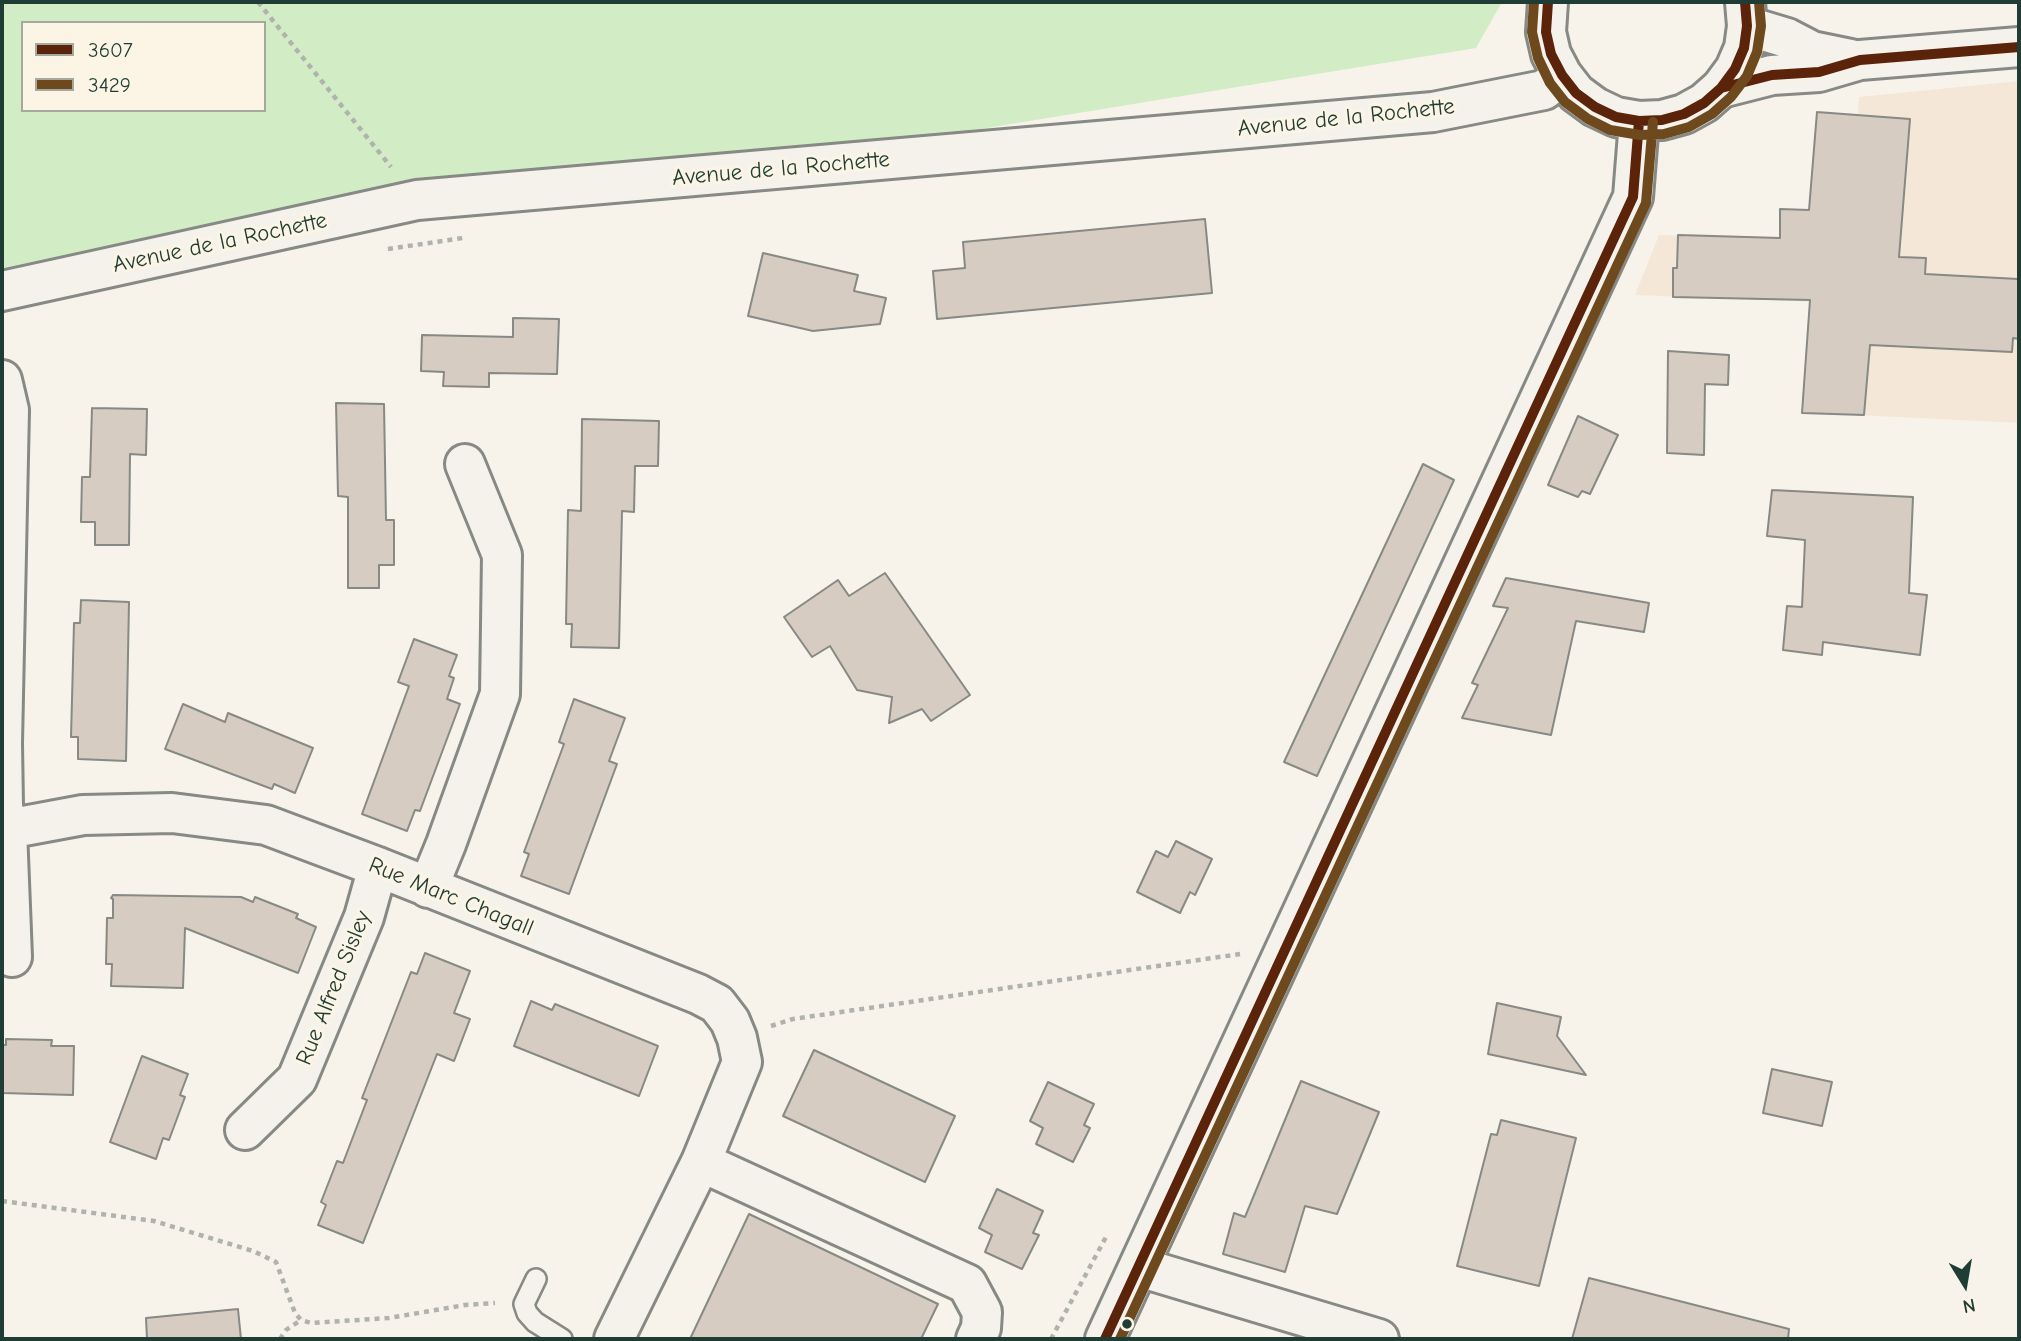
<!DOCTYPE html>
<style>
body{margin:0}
#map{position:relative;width:2021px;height:1341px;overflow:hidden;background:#f7f3ea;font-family:"Comic Neue",sans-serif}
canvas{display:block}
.frame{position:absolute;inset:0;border:4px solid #1f3d34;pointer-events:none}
.legend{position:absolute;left:21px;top:21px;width:245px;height:91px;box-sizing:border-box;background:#fcf5e5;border:2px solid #a4ab9e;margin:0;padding:9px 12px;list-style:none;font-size:21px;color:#1f3d34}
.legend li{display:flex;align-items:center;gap:14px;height:35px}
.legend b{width:35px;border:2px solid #a4ab9e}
.north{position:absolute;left:1930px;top:1250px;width:70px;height:70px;-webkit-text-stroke:5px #fcf5e5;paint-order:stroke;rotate:169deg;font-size:19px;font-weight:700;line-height:28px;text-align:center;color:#1f3d34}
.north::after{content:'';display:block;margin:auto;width:24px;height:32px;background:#1f3d34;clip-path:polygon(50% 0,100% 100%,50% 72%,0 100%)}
</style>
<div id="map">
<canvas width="2021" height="1341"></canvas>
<div class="frame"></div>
<ul class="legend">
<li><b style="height:9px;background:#5a230a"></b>3607</li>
<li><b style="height:9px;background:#6e491e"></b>3429</li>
</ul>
<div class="north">N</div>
</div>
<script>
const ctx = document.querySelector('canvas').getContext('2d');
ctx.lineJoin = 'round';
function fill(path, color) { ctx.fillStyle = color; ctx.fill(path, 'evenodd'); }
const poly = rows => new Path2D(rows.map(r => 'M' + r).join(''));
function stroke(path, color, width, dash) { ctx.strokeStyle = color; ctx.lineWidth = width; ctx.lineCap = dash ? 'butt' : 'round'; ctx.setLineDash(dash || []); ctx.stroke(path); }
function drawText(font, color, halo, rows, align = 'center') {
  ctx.font = font + ' "Comic Neue",sans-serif'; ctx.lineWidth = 6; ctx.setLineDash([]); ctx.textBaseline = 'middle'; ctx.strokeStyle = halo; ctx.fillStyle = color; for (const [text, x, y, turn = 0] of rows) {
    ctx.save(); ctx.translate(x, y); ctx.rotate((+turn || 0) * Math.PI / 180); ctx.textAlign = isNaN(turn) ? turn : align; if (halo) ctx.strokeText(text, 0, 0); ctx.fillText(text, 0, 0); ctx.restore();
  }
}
const built = poly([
 [2019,81,2019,423,1836,414,1843,303,1635,295,1659,235,1848,240,1859,97]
]);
const green = poly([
 [2,2,1502,2,1476,48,2,289],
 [23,23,264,23,264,110,23,110]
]);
const building = poly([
 [1817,112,1910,119,1899,257,1926,258,1925,274,2018,279,2019,339,2013,338,2012,352,1870,345,1864,415,1802,413,1810,300,1673,297,1673,268,1677,268,1678,235,1780,238,1780,209,1809,210,1817,112],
 [1205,219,1212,293,937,319,933,271,965,268,963,242,1205,219],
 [763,253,858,275,854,291,886,298,880,324,813,331,748,316,763,253],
 [513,318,559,319,557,374,489,373,489,387,443,386,444,372,421,371,422,335,513,337,513,318],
 [1668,351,1729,355,1728,385,1705,384,1704,455,1667,453,1668,351],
 [336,403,384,404,386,520,394,520,394,565,379,565,379,588,348,588,348,497,338,496,336,403],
 [92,408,147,409,146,455,130,454,129,545,95,545,95,522,81,522,82,477,90,477,92,408],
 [1578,416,1618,435,1590,494,1582,491,1578,497,1548,485,1578,416],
 [582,419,659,421,658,466,635,466,634,512,622,511,619,648,571,647,572,624,566,624,568,510,581,511,582,419],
 [1423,464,1454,480,1317,776,1284,762,1423,464],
 [1772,490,1913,497,1909,593,1927,595,1920,655,1823,642,1822,655,1783,650,1787,606,1802,607,1805,540,1767,536,1772,490],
 [885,573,970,695,931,721,922,709,889,723,892,697,857,690,830,646,812,657,784,617,838,580,849,596,885,573],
 [1506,578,1649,603,1644,632,1576,621,1551,735,1462,718,1478,685,1472,683,1508,608,1493,606,1506,578],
 [81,600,129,602,126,761,78,759,78,737,71,737,74,623,80,623,81,600],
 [414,639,457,655,449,676,454,678,447,699,460,704,420,811,415,810,407,831,362,814,409,686,398,682,414,639],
 [574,699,625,718,609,761,617,764,569,894,521,876,529,854,524,852,564,744,559,742,574,699],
 [183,704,225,722,228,713,313,748,295,793,274,784,272,789,165,749,183,704],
 [1176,841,1212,859,1195,895,1190,892,1180,913,1137,892,1156,851,1168,857,1176,841],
 [113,895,241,897,253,902,255,897,298,914,296,918,316,927,298,973,185,928,183,988,111,986,112,964,106,964,107,918,113,918,113,899,111,898,113,895],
 [425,953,470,971,454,1013,470,1019,454,1061,437,1054,363,1243,318,1225,326,1205,321,1202,337,1161,343,1163,367,1100,362,1098,411,972,417,974,425,953],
 [531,1001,552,1010,555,1004,658,1046,639,1096,514,1046,531,1001],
 [1497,1003,1561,1017,1557,1036,1586,1075,1488,1054,1497,1003],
 [6,1039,52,1040,51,1046,74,1046,73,1095,2,1093,2,1045,6,1045,6,1039],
 [814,1050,955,1116,925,1182,783,1116,814,1050],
 [142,1056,188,1074,180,1095,185,1097,169,1140,163,1138,156,1159,110,1142,142,1056],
 [1772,1069,1832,1082,1822,1126,1763,1113,1772,1069],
 [1301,1081,1379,1112,1337,1214,1305,1206,1285,1272,1223,1254,1234,1213,1245,1217,1301,1081],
 [1048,1082,1094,1104,1084,1125,1090,1128,1073,1162,1036,1144,1043,1128,1030,1121,1048,1082],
 [1501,1120,1576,1138,1539,1286,1457,1266,1491,1134,1497,1135,1501,1120],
 [997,1189,1043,1211,1033,1233,1039,1235,1022,1269,985,1252,992,1235,979,1228,997,1189],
 [749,1214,938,1304,921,1339,690,1339,749,1214],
 [1589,1278,1789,1329,1788,1339,1572,1339,1589,1278],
 [238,1309,241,1339,147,1339,146,1318,238,1309]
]);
const path = poly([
 [258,2,391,167],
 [388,249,463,238],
 [771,1026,793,1019,1240,954],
 [2,1201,154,1221,253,1251,276,1262,295,1313,301,1320,311,1323,389,1318,465,1305,495,1303],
 [280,1339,286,1330,301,1320],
 [1051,1339,1106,1237]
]);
const service = poly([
 [536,1279,524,1304,527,1313,535,1322,562,1339]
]);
const minor = poly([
 [1747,26,1787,38,1812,51,1851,59],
 [1721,88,1772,75,1819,72,1860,60,2019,47],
 [2,380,9,410,2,743,3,806,7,830,12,957],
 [2,830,83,815,172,813,266,825,378,867,698,994,717,1004,730,1021,737,1038,742,1062,701,1162,614,1339],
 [428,888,446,844,500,694,502,555,465,464],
 [245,1130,297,1079,364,917,378,867],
 [701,1162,967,1284,982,1312,981,1328,976,1339],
 [1139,1267,1379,1339]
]);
const secondary = poly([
 [1548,2,1546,32,1551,54,1562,75,1576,93,1595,107,1616,117,1639,121,1662,120,1684,114,1704,103,1721,88,1735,69,1744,48,1747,26,1745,2],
 [2,291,417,200,1433,112,1544,90,1562,75],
 [1105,1339,1633,197,1639,121]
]);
const bus1 = poly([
 [1548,2,1546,32,1551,54,1562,75,1576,93,1595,107,1616,117,1639,121,1662,120,1684,114,1704,103,1721,88,1735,69,1744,48,1747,26,1745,2],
 [1721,88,1772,75,1819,72,1860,60,2019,47],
 [1105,1339,1633,197,1639,121]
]);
const bus2 = poly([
 [1534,2,1532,32,1538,58,1550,83,1565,102,1588,119,1610,130,1640,135,1664,134,1689,127,1712,114,1731,97,1747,76,1757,52,1761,26,1759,2],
 [1120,1339,1646,203,1653,122]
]);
const markers = [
 [1127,1324,6,"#1f3d34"]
];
const streetNames = [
 ["Avenue de la Rochette",1346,118,-6],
 ["Avenue de la Rochette",781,169,-5],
 ["Avenue de la Rochette",220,243,-12],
 ["Rue Marc Chagall",451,897,22],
 ["Rue Alfred Sisley",334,988,-68]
];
fill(built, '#f4e7d8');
fill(green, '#d2ecc6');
fill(building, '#d7ccc2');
stroke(building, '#868984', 2);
stroke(service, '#868984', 24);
stroke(minor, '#868984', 44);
stroke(secondary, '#868984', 44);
stroke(path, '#b0b2ad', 4.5, [5, 5]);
stroke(service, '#f5f2ec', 19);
stroke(minor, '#f5f2ec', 38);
stroke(secondary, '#f5f2ec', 38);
stroke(bus1, '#5a230a', 10);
stroke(bus2, '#6e491e', 10);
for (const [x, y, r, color] of markers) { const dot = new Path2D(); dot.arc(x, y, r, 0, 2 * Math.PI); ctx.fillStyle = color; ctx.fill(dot); stroke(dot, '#fcf5e5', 2.5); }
drawText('23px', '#1f3d34', '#fcf5e5', streetNames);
</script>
